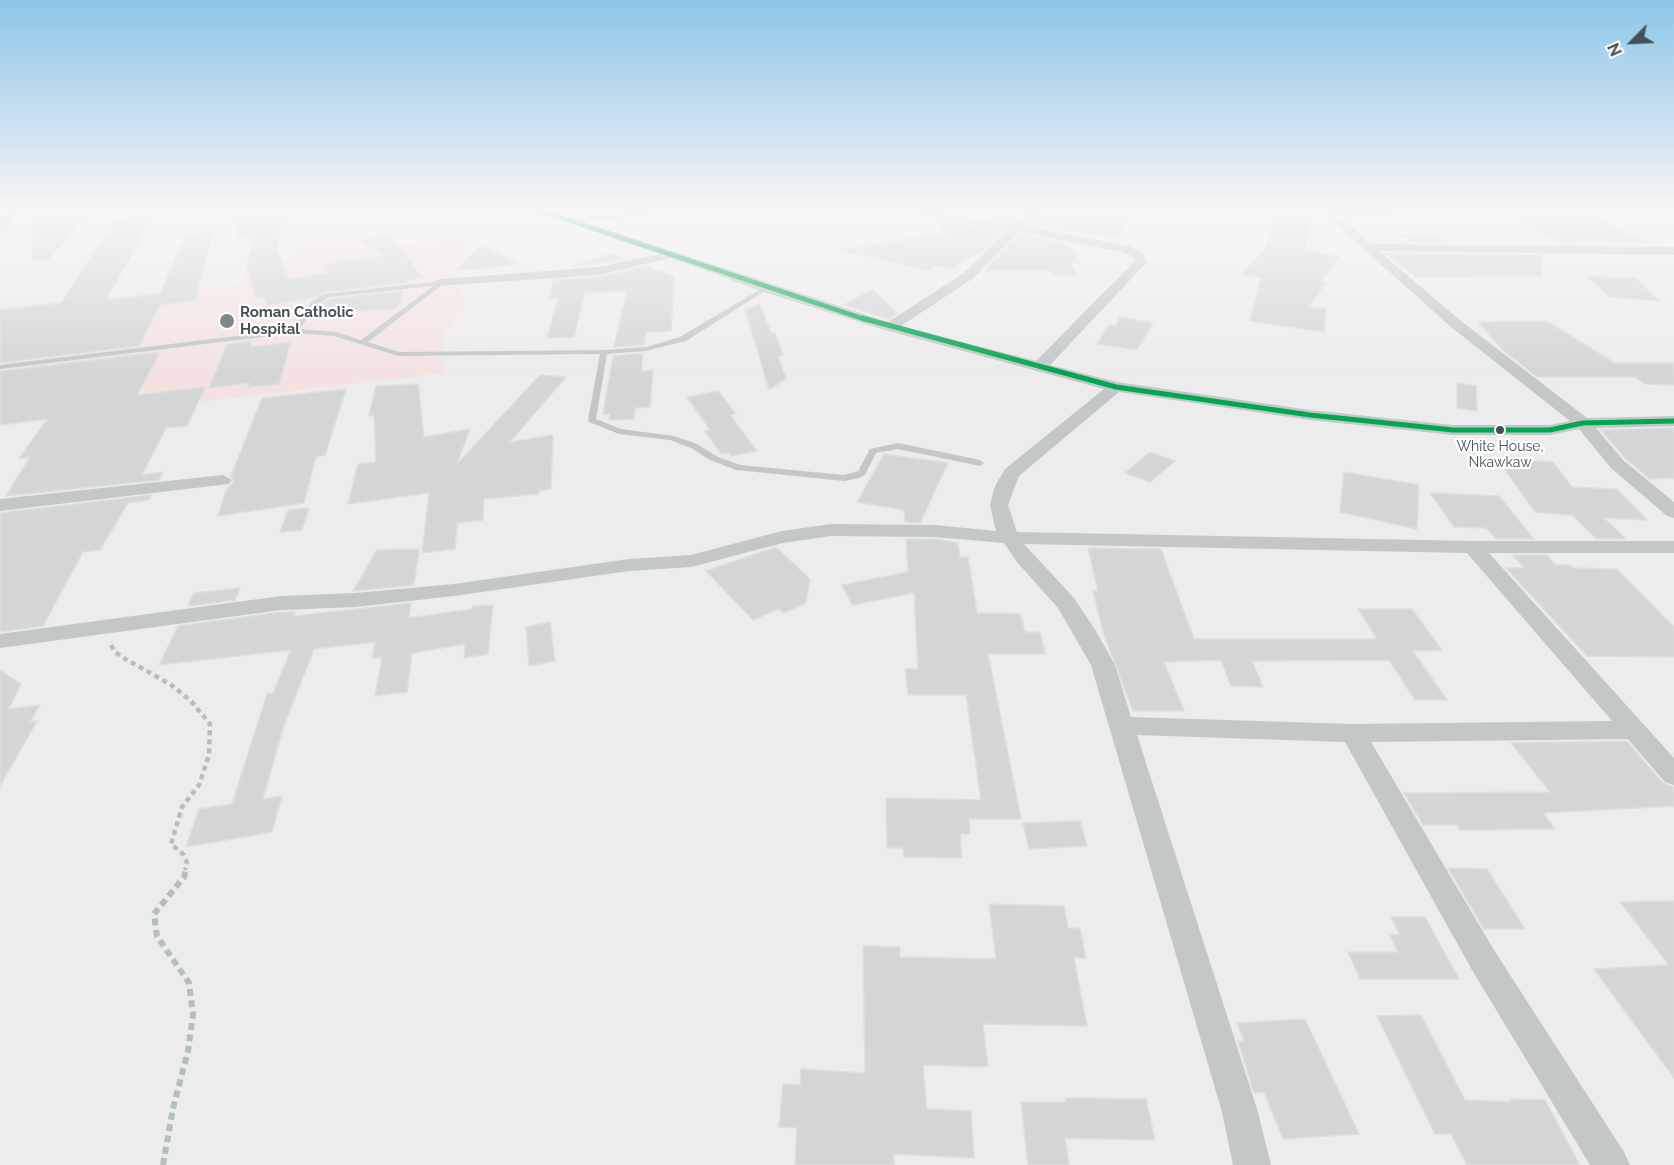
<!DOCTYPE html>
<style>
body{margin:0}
#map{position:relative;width:1674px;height:1165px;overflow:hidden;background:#edecec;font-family:Raleway,sans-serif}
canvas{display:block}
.north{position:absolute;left:1602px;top:12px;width:60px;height:60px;-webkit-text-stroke:4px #fff;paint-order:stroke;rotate:246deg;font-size:16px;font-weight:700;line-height:24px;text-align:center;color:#455157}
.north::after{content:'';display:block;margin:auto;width:21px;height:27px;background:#455157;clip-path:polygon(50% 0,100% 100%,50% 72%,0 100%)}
</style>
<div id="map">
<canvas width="1674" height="1165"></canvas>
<div class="north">N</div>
</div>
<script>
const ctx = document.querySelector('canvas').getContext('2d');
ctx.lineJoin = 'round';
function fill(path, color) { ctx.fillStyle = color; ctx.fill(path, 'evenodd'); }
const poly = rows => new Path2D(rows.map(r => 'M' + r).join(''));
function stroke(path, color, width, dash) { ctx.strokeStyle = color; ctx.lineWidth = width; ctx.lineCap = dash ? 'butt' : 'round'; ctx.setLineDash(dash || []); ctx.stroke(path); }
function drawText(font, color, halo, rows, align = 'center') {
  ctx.font = font + ' Raleway,sans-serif'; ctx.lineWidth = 4.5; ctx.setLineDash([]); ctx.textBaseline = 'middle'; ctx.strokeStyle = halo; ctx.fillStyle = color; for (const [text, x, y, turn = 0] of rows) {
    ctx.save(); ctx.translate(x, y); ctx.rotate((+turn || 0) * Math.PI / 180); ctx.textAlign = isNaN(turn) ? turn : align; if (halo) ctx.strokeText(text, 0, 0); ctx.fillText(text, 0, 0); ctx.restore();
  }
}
const medical = poly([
 [479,236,449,270,459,281,465,307,444,335,441,361,443,373,0,426,0,307,244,284,244,273,290,267,293,249,366,247]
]);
const building = poly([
 [52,210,95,210,47,260,32,260,32,216,52,210],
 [229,210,284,210,277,250,289,279,328,273,324,265,384,255,359,241,389,234,423,278,406,280,406,283,325,292,316,297,267,305,264,296,256,298,246,267,254,235,237,237,229,210],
 [941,210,1026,210,1013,222,941,210],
 [1042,210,1072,210,1132,218,1118,237,1029,225,1042,210],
 [1520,210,1580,210,1648,242,1559,242,1516,216,1521,213,1520,210],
 [1278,213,1307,216,1307,224,1311,224,1305,250,1340,257,1320,282,1325,283,1310,307,1326,309,1324,332,1250,321,1261,278,1241,274,1265,249,1278,213],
 [155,215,137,238,141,238,106,300,160,294,187,234,213,232,195,300,160,305,139,346,0,363,0,310,61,303,116,219,155,215],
 [940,221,1003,231,980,254,979,252,951,269,936,266,929,271,840,250,947,233,939,232,940,221],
 [1020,234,1068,244,1079,263,1071,263,1077,275,1054,275,1052,271,987,271,986,268,1020,234],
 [1400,234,1433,234,1447,243,1412,242,1400,234],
 [480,245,519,263,480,269,458,269,480,245],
 [1385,253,1542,255,1542,276,1416,277,1385,253],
 [611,254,626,259,571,267,611,254],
 [646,266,674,277,671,331,646,332,644,345,614,347,627,291,585,292,574,337,547,338,558,298,550,298,553,280,599,277,646,266],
 [1587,276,1636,278,1659,301,1610,297,1587,276],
 [872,289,897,313,889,319,844,305,872,289],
 [403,291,398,308,336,313,334,317,311,319,317,306,330,299,403,291],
 [760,304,771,333,775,333,783,355,778,356,786,379,769,389,745,309,760,304],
 [1120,317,1153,323,1137,350,1097,344,1109,325,1115,326,1120,317],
 [1547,321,1618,365,1615,363,1674,363,1674,385,1645,384,1635,377,1537,377,1503,350,1478,322,1547,321],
 [252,341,250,347,291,342,279,384,248,387,250,383,209,388,227,344,252,341],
 [160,352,137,395,205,387,187,426,166,428,142,475,163,472,159,480,6,496,30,457,19,459,47,419,0,425,0,371,160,352],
 [643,353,641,371,653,370,650,407,635,408,634,419,609,420,610,414,603,415,613,356,643,353],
 [540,375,566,377,510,442,553,435,551,489,539,491,539,494,484,499,483,520,457,523,455,549,422,553,429,493,348,504,358,464,376,462,374,415,369,416,376,386,418,384,424,437,470,429,457,464,540,375],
 [1457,383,1476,386,1477,411,1457,408,1457,383],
 [346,389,325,455,316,457,304,503,218,516,226,491,234,481,231,476,262,398,346,389],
 [718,391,736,414,730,415,757,451,731,456,729,453,721,454,705,431,710,430,687,397,718,391],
 [1674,428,1674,478,1650,479,1625,458,1601,430,1674,428],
 [1150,452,1175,461,1150,482,1125,473,1150,452],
 [884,454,948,463,920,523,905,522,904,510,857,502,884,454],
 [1519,460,1553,462,1572,487,1617,489,1647,520,1604,518,1626,539,1597,539,1572,515,1535,512,1501,464,1523,466,1519,460],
 [1344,472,1419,485,1417,529,1340,512,1344,472],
 [1430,493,1499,496,1534,539,1496,539,1486,528,1454,527,1430,493],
 [151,495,149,500,128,503,100,550,83,552,43,626,0,632,0,513,151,495],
 [309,508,302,530,280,532,288,510,309,508],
 [906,539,935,539,958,543,960,557,968,557,977,613,1020,614,1025,632,1040,632,1045,654,988,654,1021,819,969,819,970,834,960,834,962,858,904,857,903,848,887,848,886,798,981,800,966,695,908,695,905,669,918,669,914,593,852,605,842,585,908,572,906,539],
 [776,547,810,579,806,603,784,613,779,609,753,620,706,571,776,547],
 [1088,548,1161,549,1194,639,1377,639,1358,609,1412,609,1442,650,1413,651,1447,700,1415,700,1389,660,1252,661,1263,687,1231,686,1221,660,1164,662,1184,711,1133,711,1104,635,1093,591,1098,591,1088,548],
 [419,549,414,585,353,591,377,550,419,549],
 [1512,555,1547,555,1555,565,1570,565,1573,568,1617,569,1674,627,1674,657,1587,656,1506,568,1525,568,1512,555],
 [240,588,235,600,188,606,194,593,240,588],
 [411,603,409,618,472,609,473,606,493,605,488,654,464,658,465,644,412,653,407,692,375,696,382,657,372,659,375,642,314,649,283,728,263,799,282,796,272,832,186,847,199,809,232,804,267,694,273,693,291,650,159,665,178,626,281,612,296,612,294,616,411,603],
 [550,622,555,661,529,666,526,627,550,622],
 [0,670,21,684,9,709,40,705,30,722,37,721,0,786,0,670],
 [1627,741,1663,783,1674,787,1674,806,1543,813,1555,829,1460,830,1457,825,1423,825,1404,793,1550,792,1511,743,1627,741],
 [1080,821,1087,846,1029,849,1023,823,1080,821],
 [1448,868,1487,869,1525,929,1484,929,1448,868],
 [1674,901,1674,1078,1594,969,1669,965,1620,902,1674,901],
 [989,904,1064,906,1068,928,1080,928,1086,958,1074,958,1087,1026,983,1024,988,1067,923,1065,927,1109,971,1111,974,1158,894,1154,894,1165,795,1165,797,1128,779,1127,783,1084,800,1085,801,1069,865,1073,863,946,900,947,900,957,996,959,989,904],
 [1391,917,1425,917,1459,979,1360,979,1348,952,1398,952,1390,935,1400,935,1391,917],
 [1421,1015,1465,1100,1512,1102,1511,1099,1545,1100,1580,1165,1467,1165,1451,1134,1435,1134,1377,1016,1421,1015],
 [1305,1019,1359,1134,1283,1139,1264,1092,1254,1093,1238,1041,1244,1041,1237,1023,1305,1019],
 [1065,1098,1146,1099,1155,1140,1065,1138,1069,1165,1028,1165,1021,1102,1066,1102,1065,1098]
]);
const pathFar1 = poly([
 [111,645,115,652,127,660,170,684,191,701,210,724,209,755,199,785,182,807,171,844,183,854,187,863,185,870]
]);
const path = poly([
 [163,1165,173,1108,188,1051,193,1015,189,983,157,936,154,914,184,877,186,869]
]);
const lane = poly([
 [441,281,444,283,443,284,368,342,399,352,604,350,646,347,680,337,764,287,768,287,768,289,686,341,646,351,607,354,596,419,621,429,674,436,697,444,716,456,740,465,844,475,858,471,870,449,898,443,980,460,984,463,980,466,898,449,876,453,865,475,859,478,844,481,736,470,710,460,691,448,670,440,619,434,589,422,588,420,600,354,398,356,334,336,295,333,0,369,0,365,293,329,310,303,325,294,441,281],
 [433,286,361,340,335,332,300,329,315,305,329,297,433,286]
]);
const street = poly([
 [533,210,548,210,573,218,639,210,673,210,668,213,584,222,888,322,964,273,1008,230,908,213,903,210,926,210,1014,224,1029,210,1040,210,1025,226,1130,246,1142,252,1147,262,1050,365,1117,382,1310,410,1453,425,1550,425,1570,421,1451,327,1320,210,1438,211,1433,214,1339,216,1371,244,1674,247,1674,255,1379,251,1461,321,1587,418,1674,416,1674,426,1596,428,1623,460,1674,502,1674,518,1667,516,1611,468,1579,429,1550,435,1453,435,1310,420,1119,392,1019,476,1008,505,1017,532,1473,541,1674,541,1674,553,1489,553,1674,758,1674,785,1665,782,1628,739,1371,742,1494,950,1624,1152,1630,1165,1590,1165,1472,970,1345,742,1137,735,1258,1112,1271,1165,1233,1165,1222,1112,1091,665,1058,608,1017,562,1004,543,935,537,831,536,783,543,691,567,629,571,454,596,355,607,281,610,0,648,0,634,281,596,355,593,454,584,629,559,691,555,782,531,831,524,935,525,996,531,990,505,995,486,1005,469,1104,389,885,330,761,291,671,258,599,275,436,286,436,280,441,279,599,267,659,254,533,210],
 [1019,232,1122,252,1133,257,1135,261,1036,361,901,326,972,279,1019,232],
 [1024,544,1467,553,1612,721,1353,724,1131,717,1115,665,1096,631,1074,598,1024,544],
 [1504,210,1518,210,1519,212,1514,215,1504,210],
 [223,475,232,480,229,484,0,511,0,499,223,475]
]);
const secondary = poly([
 [6,210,21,210,6,232,0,234,0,218,6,210]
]);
const bus1Far1 = poly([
 [538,210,867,320]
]);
const bus1 = poly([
 [862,318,1116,387,1310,415,1453,430,1550,430,1583,423,1674,421]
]);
const markers = [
 [227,321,8,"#80878b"],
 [1500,430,5,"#455157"]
];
const farBusnames = [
 ["White House,",1500,447],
 ["Nkawkaw",1500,463]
];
const farPoinames = [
 ["Roman Catholic",240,312],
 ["Hospital",240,329]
];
fill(medical, '#f4e2e3');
fill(building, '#d4d5d5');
stroke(building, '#dededf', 1.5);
stroke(pathFar1, '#b3bfba', 4.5, [5, 4]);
stroke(path, '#b3bfba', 6, [7, 4.5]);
fill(lane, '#c3c7c8');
fill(street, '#c3c7c8');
fill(secondary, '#c4c7c9');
stroke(bus1Far1, '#00a651', 4.5);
stroke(bus1, '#00a651', 5);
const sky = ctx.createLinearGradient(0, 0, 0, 373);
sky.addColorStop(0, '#8dc6e8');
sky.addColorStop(0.56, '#f7f6f6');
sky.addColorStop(1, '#f7f6f600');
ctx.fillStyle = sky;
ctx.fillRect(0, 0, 1674, 373);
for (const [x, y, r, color] of markers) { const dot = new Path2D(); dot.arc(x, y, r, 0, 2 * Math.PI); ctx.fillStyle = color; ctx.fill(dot); stroke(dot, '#fff', 2); }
drawText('14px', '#455157', '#fff', farBusnames);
drawText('bold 15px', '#455157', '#fff', farPoinames, 'left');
</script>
